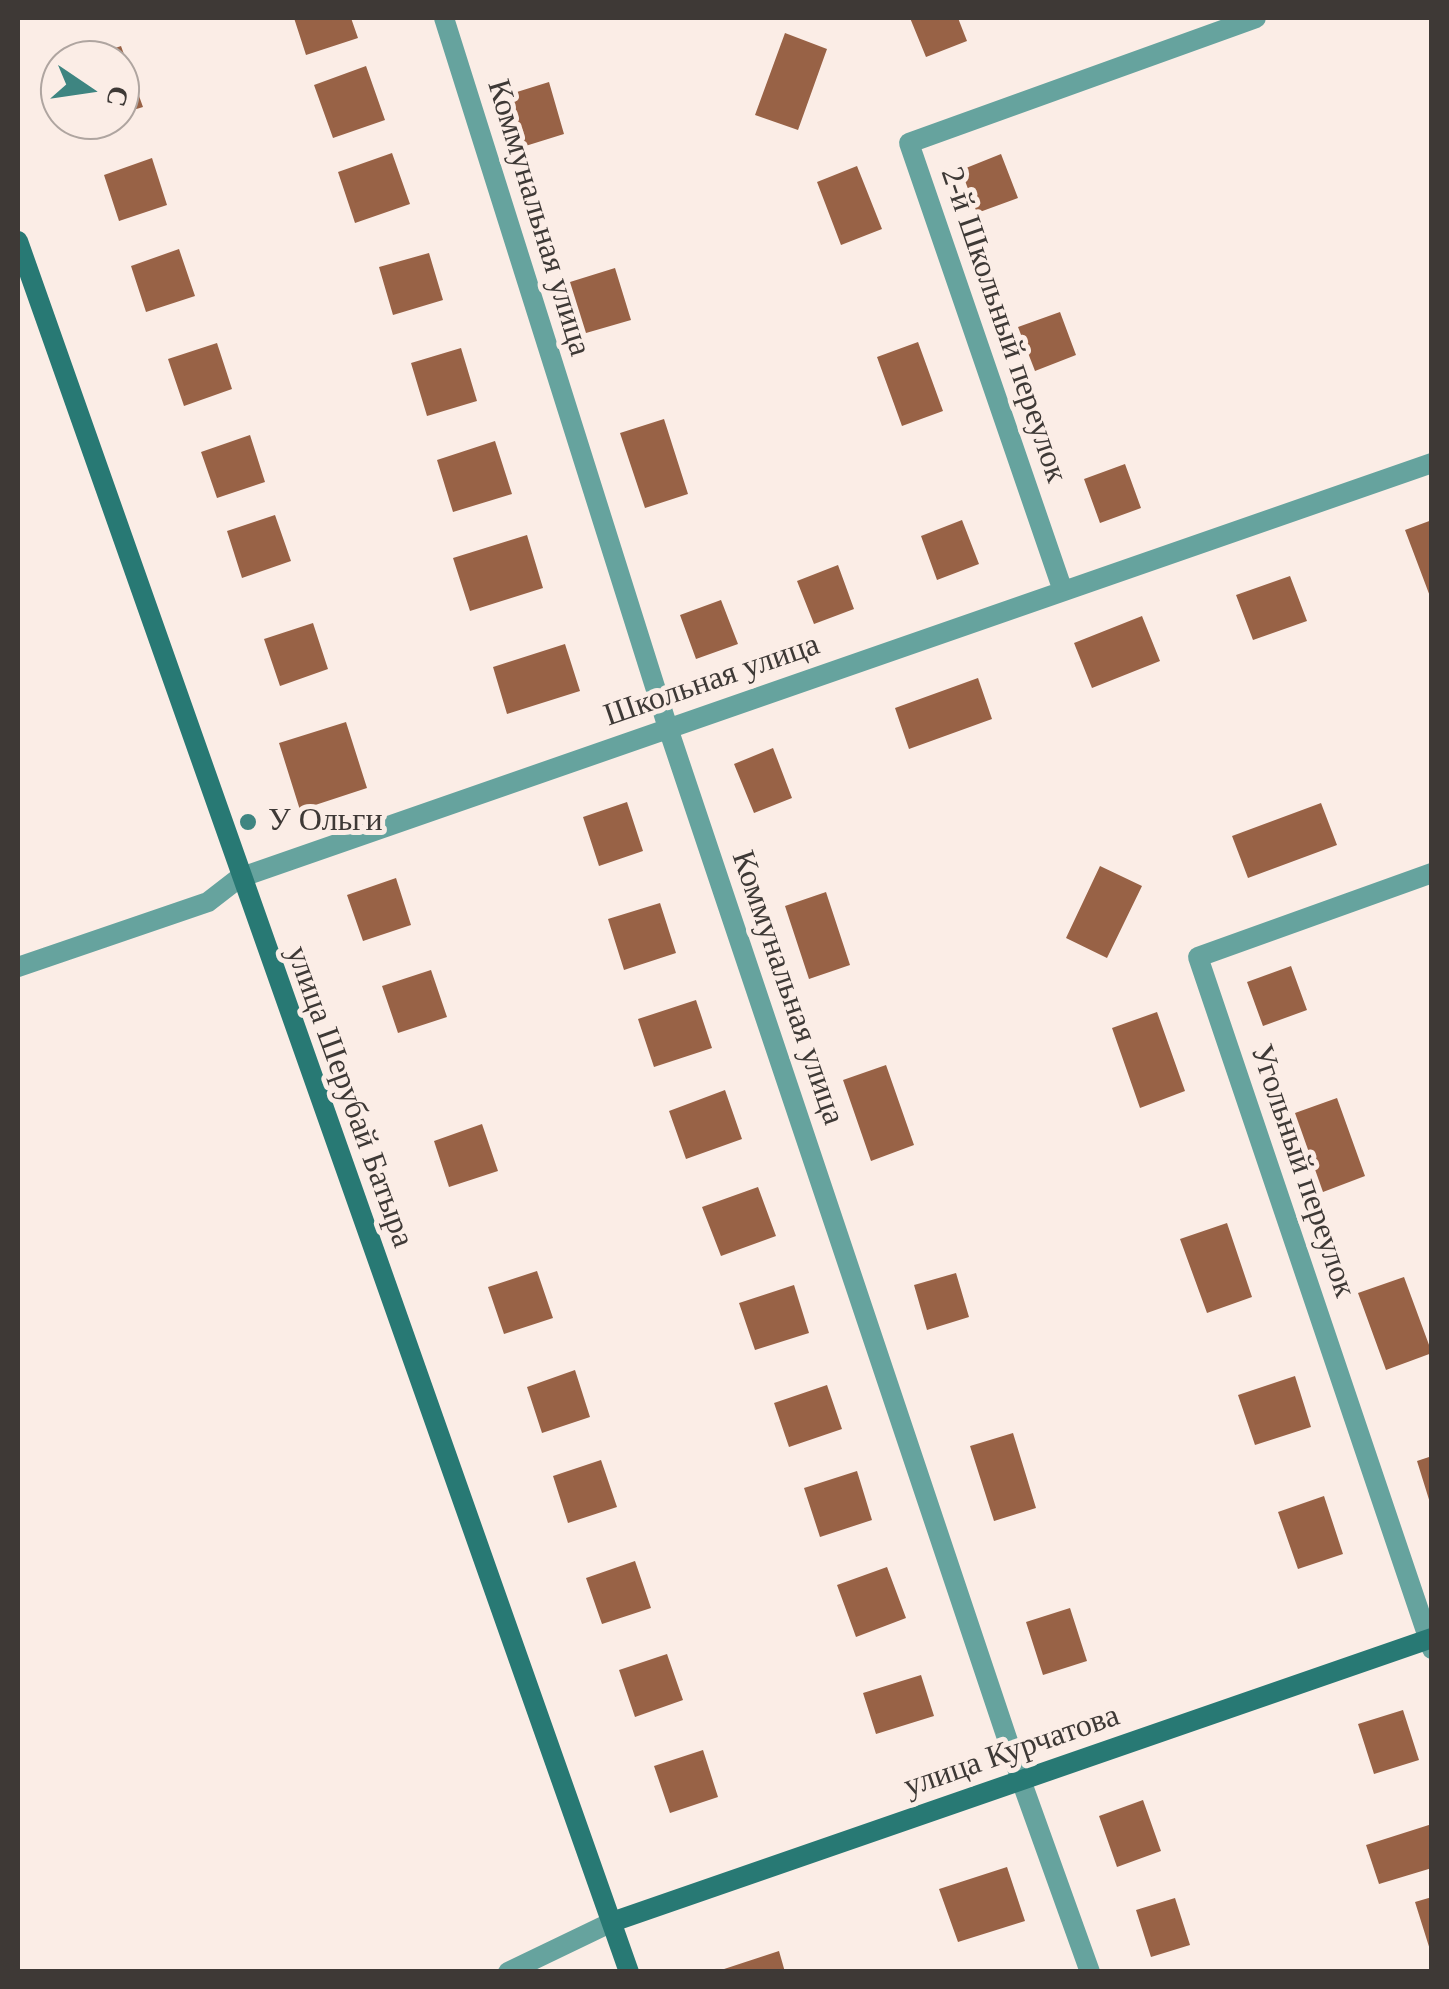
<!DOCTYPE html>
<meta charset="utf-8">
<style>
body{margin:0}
#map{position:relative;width:1449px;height:1989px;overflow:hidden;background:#fbede6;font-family:"Times New Roman",serif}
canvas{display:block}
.frame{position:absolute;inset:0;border:20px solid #3e3936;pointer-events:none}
.north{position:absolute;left:40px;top:40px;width:100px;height:100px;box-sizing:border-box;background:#fbede6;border:2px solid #afa5a0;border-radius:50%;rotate:103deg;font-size:28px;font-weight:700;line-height:40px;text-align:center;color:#3e3936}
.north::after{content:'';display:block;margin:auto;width:35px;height:45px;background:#3e8581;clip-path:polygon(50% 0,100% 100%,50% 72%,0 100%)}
</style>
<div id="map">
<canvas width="1449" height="1989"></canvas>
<div class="frame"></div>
<div class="north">С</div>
</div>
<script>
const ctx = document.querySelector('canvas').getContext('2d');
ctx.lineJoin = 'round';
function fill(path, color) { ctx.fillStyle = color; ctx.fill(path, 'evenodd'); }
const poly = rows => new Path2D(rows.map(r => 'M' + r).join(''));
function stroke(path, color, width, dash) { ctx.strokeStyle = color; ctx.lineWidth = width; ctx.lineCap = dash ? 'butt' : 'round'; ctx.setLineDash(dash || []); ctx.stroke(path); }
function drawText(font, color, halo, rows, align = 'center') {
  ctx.font = font + ' "Times New Roman",serif'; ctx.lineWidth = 10; ctx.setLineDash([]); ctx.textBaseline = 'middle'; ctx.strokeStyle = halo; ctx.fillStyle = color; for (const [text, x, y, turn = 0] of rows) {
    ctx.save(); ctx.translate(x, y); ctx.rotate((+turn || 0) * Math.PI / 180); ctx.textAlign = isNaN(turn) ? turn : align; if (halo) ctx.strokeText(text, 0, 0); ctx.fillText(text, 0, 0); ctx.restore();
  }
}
const building = poly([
 [294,18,351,18,358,38,306,55],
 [910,18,958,18,967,41,926,57],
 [785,33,827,49,798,130,755,115],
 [121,46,143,107,120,114,120,60,83,59],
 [366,66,385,120,333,138,314,85],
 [549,82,564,134,519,148,504,96],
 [392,153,410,204,355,223,338,172],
 [1001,154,1018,198,977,213,961,170],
 [152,158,167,205,119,221,104,175],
 [857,166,882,229,841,245,817,182],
 [179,249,195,296,146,312,131,266],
 [429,253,443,300,393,315,379,267],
 [615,268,631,320,586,333,570,282],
 [1060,312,1076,355,1035,371,1018,327],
 [918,342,943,411,902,426,877,357],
 [217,343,232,389,184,406,168,359],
 [461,348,477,401,427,416,411,363],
 [664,419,688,494,645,508,620,433],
 [250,435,265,482,217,498,201,452],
 [495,441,512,494,453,512,437,460],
 [1125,464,1141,508,1100,523,1084,479],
 [275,515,291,561,242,578,227,531],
 [962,520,979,564,937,580,921,536],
 [1432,520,1432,599,1431,599,1405,530],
 [527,535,543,588,470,611,453,558],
 [838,565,854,609,814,624,797,581],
 [1290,576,1307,621,1253,640,1236,595],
 [721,600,738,644,696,659,680,615],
 [1142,616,1160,661,1092,688,1074,643],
 [313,623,328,669,280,686,264,639],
 [565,644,580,691,507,714,493,667],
 [978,678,992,719,909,749,895,708],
 [346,722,367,788,300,810,279,743],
 [773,748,792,798,754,813,734,764],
 [627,802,643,851,599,866,583,817],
 [1321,803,1337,845,1248,878,1232,836],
 [1100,866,1142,886,1107,958,1066,938],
 [396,878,411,925,363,941,347,895],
 [826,892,850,965,809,979,785,906],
 [660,903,676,953,624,970,608,919],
 [1291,966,1307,1010,1263,1026,1247,982],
 [431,970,447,1017,398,1033,382,986],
 [696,1000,712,1048,654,1067,638,1019],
 [1157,1012,1185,1091,1140,1108,1112,1028],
 [886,1065,914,1145,871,1161,843,1080],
 [725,1090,742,1139,686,1159,669,1111],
 [1337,1098,1365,1176,1323,1192,1295,1113],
 [482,1124,498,1171,449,1187,434,1141],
 [758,1187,776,1236,721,1256,702,1207],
 [1227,1223,1252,1297,1207,1313,1180,1239],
 [537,1271,553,1318,504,1334,488,1287],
 [956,1273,969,1317,927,1330,914,1285],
 [1404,1277,1432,1353,1386,1370,1358,1293],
 [794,1285,809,1333,755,1350,739,1303],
 [575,1370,590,1417,542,1433,527,1387],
 [1295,1376,1311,1427,1255,1445,1238,1395],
 [827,1385,842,1429,789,1447,774,1403],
 [1013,1433,1036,1508,994,1521,970,1446],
 [1432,1456,1432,1506,1431,1506,1417,1461],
 [601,1460,617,1507,568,1523,553,1476],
 [857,1471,872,1520,820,1537,804,1488],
 [1324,1496,1343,1554,1298,1569,1278,1512],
 [635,1561,651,1608,602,1624,586,1578],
 [887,1567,906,1618,856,1637,837,1585],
 [1070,1608,1087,1661,1043,1675,1026,1622],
 [667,1654,683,1700,635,1717,619,1670],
 [921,1675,934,1716,876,1734,863,1693],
 [1403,1710,1419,1760,1374,1774,1358,1724],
 [703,1750,718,1797,670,1813,654,1766],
 [1143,1800,1161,1851,1117,1867,1099,1816],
 [1432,1824,1432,1868,1379,1884,1366,1845],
 [1007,1867,1025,1921,958,1942,939,1889],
 [1432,1897,1432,1953,1431,1953,1415,1902],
 [1175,1898,1190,1945,1151,1957,1136,1910],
 [779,1951,785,1972,718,1972,718,1971]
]);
const street = poly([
 [444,18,668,728,1021,1780,1090,1972],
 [1063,591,909,143,1256,18],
 [1432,873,1198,957,1432,1649],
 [18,967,208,902,239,878,1432,463],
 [508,1972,612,1922]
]);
const secondary = poly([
 [18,241,629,1972],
 [612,1922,1432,1638]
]);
const markers = [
 [248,822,10,"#3e8581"]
];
const streetNames = [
 ["Коммунальная улица",538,218,73],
 ["2-й Школьный переулок",1003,325,71],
 ["Школьная улица",712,681,-19],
 ["Коммунальная улица",787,988,71],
 ["улица Шерубай Батыра",349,1097,70],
 ["Угольный переулок",1302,1171,71],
 ["улица Курчатова",1012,1752,-19]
];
const poiNames = [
 ["У Ольги",268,822]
];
fill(building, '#986246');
stroke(street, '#66a39e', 20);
stroke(secondary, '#287974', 20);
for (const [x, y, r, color] of markers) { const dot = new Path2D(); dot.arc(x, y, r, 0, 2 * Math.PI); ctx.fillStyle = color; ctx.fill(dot); stroke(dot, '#fbede6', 4); }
drawText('32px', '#3e3936', '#fbede6', streetNames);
drawText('32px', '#3e3936', '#fbede6', poiNames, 'left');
</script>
